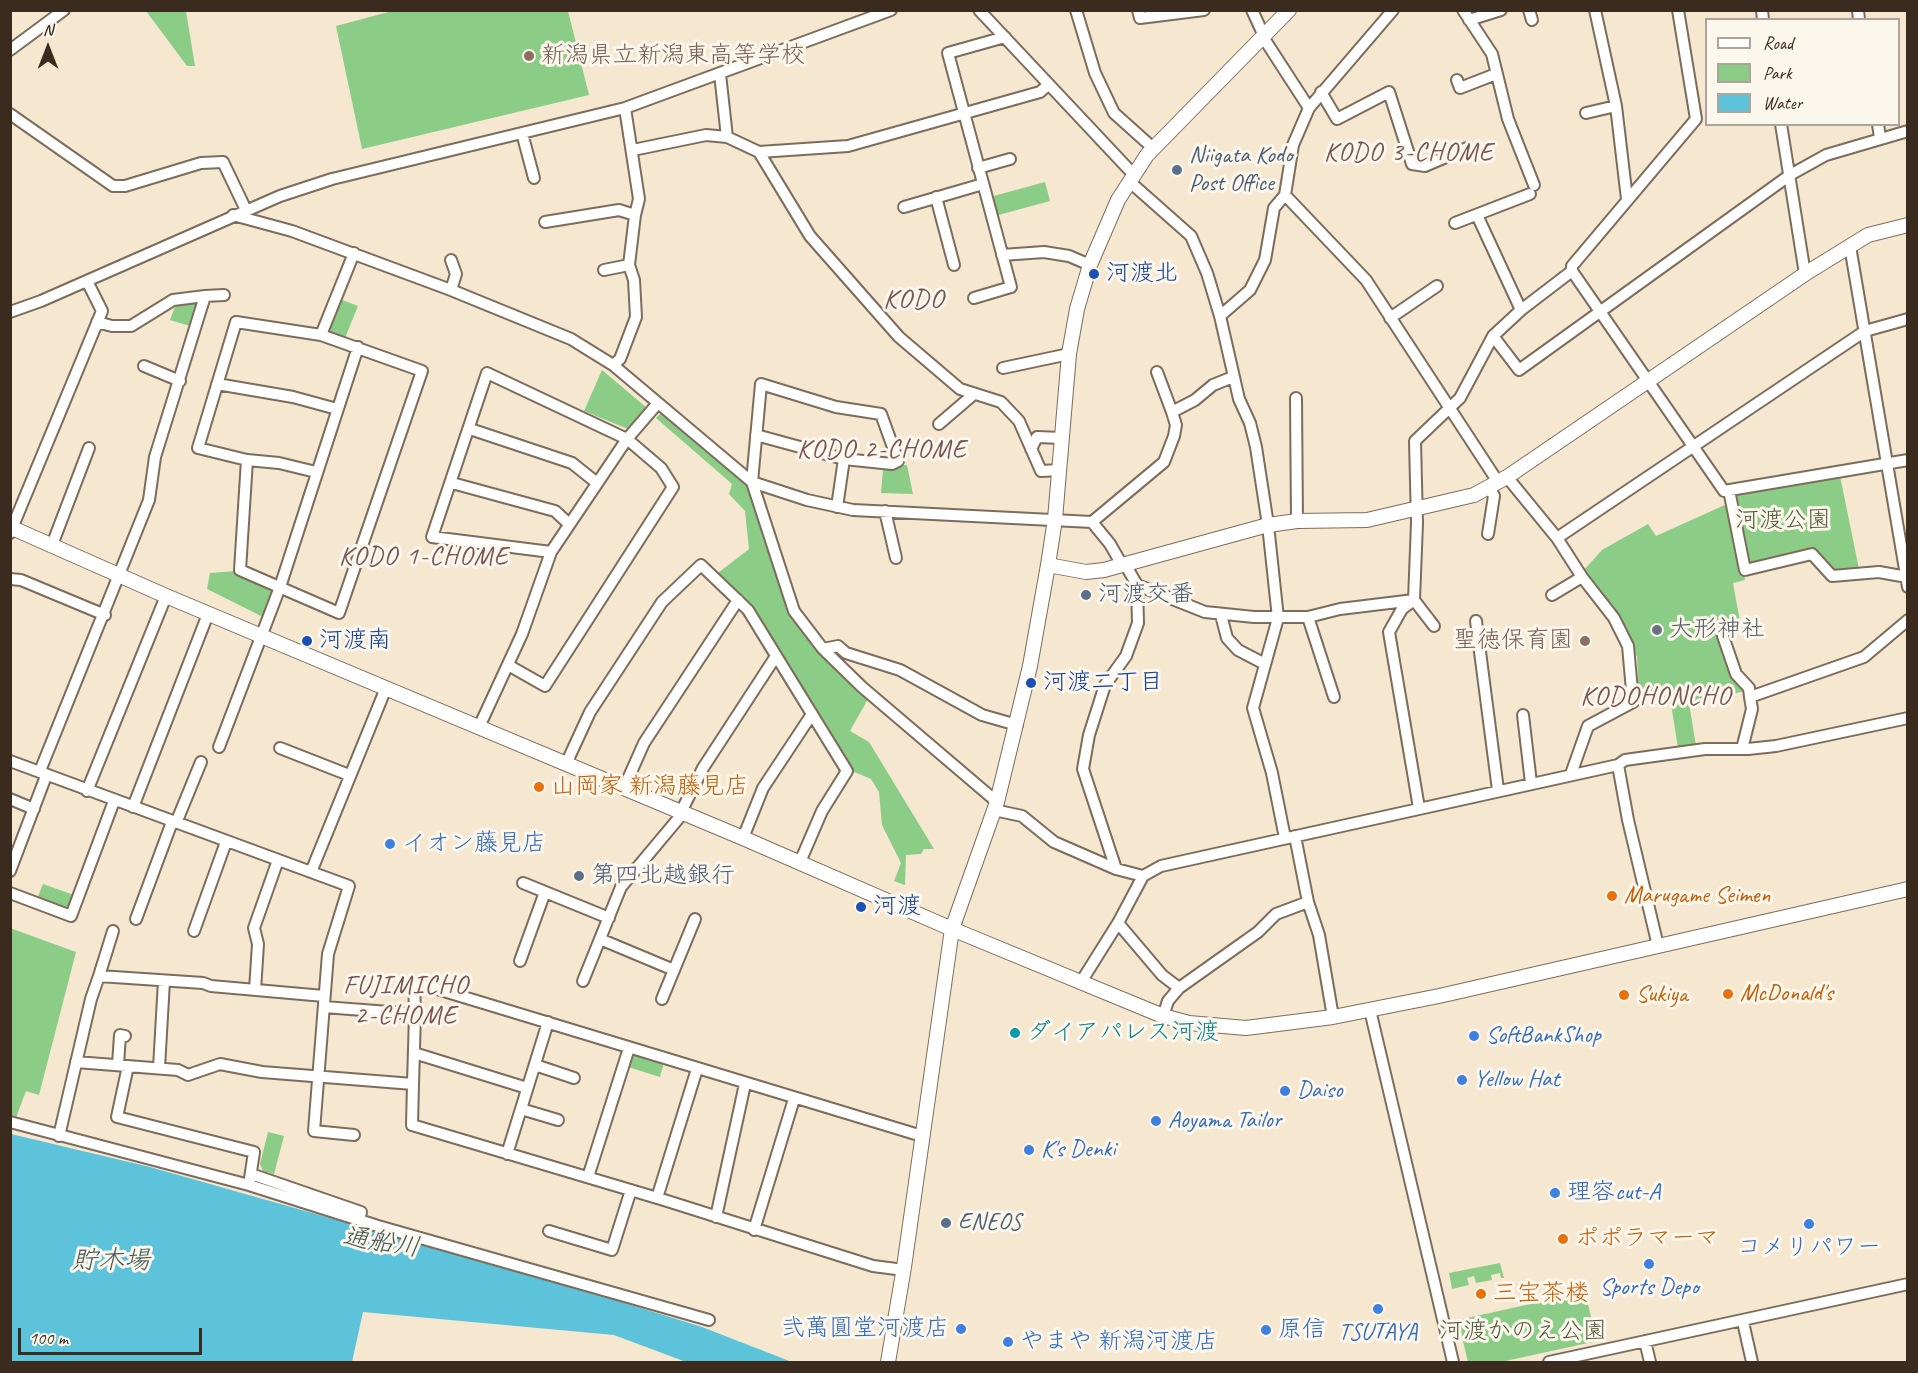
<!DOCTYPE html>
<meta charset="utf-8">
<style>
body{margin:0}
#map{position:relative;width:1918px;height:1373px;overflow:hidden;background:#f5e7d0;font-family:Caveat,sans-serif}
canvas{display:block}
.frame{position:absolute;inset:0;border:12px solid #3b2a1e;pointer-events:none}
.legend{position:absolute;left:1705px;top:18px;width:195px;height:108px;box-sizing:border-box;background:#fbf7ec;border:2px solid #aea59a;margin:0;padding:8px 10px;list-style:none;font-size:18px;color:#3b2a1e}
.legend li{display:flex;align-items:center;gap:12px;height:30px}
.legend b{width:30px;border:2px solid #aea59a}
.north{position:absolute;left:18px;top:18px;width:60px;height:60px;-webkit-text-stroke:4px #fbf7ec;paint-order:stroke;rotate:0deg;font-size:16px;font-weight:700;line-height:24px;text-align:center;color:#3b2a1e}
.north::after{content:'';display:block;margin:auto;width:21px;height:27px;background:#3b2a1e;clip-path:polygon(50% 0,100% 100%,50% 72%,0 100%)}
.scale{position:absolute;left:18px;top:1328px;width:184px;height:27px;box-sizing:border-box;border:3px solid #3b2a1e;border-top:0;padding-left:8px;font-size:18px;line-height:21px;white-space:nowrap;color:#3b2a1e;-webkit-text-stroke:4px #fbf7ec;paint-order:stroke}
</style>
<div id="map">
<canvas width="1918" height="1373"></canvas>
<div class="frame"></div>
<ul class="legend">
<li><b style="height:8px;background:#fff"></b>Road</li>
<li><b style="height:16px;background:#8bcd86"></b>Park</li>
<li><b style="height:16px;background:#5dc3da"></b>Water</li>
</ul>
<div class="north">N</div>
<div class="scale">100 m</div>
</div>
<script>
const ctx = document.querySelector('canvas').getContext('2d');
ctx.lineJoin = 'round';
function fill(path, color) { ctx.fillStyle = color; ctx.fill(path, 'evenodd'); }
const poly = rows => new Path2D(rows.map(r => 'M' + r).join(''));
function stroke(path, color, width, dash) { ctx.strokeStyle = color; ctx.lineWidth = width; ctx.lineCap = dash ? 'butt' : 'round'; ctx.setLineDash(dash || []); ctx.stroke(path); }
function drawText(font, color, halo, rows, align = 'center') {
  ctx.font = font + ' Caveat,"Klee One",sans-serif'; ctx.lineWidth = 6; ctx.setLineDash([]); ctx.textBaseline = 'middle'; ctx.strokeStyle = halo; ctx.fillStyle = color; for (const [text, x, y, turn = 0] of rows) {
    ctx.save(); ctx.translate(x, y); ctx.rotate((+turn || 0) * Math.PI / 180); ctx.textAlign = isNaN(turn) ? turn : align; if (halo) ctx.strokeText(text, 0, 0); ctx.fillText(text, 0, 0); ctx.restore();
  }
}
const green = poly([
 [396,10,568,11,589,95,362,149,336,26],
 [146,11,186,11,195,66,187,66],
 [1045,182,1050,201,995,216,990,197],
 [340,299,358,306,345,338,331,333,329,328],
 [192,301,197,305,190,326,170,320,176,304],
 [602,370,647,408,628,429,584,411],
 [661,413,749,487,789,614,821,653,868,699,850,731,869,742,934,849,924,849,921,854,906,855,905,885,894,881,901,863,882,825,879,792,871,779,852,771,740,596,718,573,749,549,745,511,729,494,732,484,656,418],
 [907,465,913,494,881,493,883,470,895,470,895,466],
 [1839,471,1860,574,1832,576,1812,554,1745,570,1729,490],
 [1727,504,1745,580,1733,583,1741,627,1718,633,1732,675,1746,691,1689,703,1696,746,1678,748,1671,704,1655,705,1654,695,1639,695,1637,657,1627,628,1584,570,1602,550,1648,524,1656,536],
 [237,571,277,588,265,618,207,589,210,573],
 [43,884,74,895,69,910,37,899],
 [10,928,76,952,39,1095,26,1091,14,1123,10,1122],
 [632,1053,664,1062,660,1077,628,1067],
 [268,1132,284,1136,274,1174,263,1171,260,1164],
 [1500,1263,1504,1278,1501,1278,1500,1273,1491,1275,1492,1280,1476,1283,1474,1276,1467,1278,1469,1285,1452,1289,1449,1273],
 [1585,1292,1597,1341,1501,1362,1468,1362,1458,1320]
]);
const water = poly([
 [11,1134,150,1167,570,1286,702,1327,792,1362,686,1362,614,1335,363,1312,352,1362,11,1362]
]);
const minor = poly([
 [979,10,1134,175],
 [1076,10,1095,73,1114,113,1153,148],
 [1138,10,1140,18,1204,10],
 [1252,10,1264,36],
 [1393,10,1309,108,1293,145,1285,195,1366,280,1498,482],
 [1463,10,1492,54,1508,119,1534,185],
 [1529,10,1532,20],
 [1595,10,1616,106,1627,199],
 [1762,10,1763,20],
 [1858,10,1859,20],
 [1469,20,1501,10],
 [1263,37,1309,108],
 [10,50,64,10],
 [720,74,727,137],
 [1457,80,1460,88,1496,74],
 [1321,92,1337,119,1389,92,1412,164,1425,166,1467,148],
 [1586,113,1616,106],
 [10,114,113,186,125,186,201,163,223,162,246,210],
 [1781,124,1805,274],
 [1878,124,1880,138],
 [522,133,534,178],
 [633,150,706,135,727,137,759,152,810,236,899,337,960,389,1001,402,1019,421,1041,471,1060,470],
 [759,152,848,146,1040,92,1048,85],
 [978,168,1010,159],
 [1130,182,1191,236,1207,273,1220,316,1239,399,1250,423,1256,447,1268,525,1278,618,1253,708,1272,773,1285,838],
 [936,197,954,265],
 [904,207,983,184],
 [233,215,292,231,451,290,571,339,613,365,752,482,794,611,823,649,862,687,997,802],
 [1477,215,1521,310],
 [545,222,619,210,635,215],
 [1455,223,1530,194],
 [1850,246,1908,587],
 [1002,255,1044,252,1069,256,1090,265],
 [451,260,456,274,451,290],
 [604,270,629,265],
 [1572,271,1724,491,1908,460],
 [205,296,224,295],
 [974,298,1011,287,948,53,1005,37],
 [10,312,41,301,280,196,332,179,625,108,891,10],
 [1220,316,1250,290,1265,260,1274,208,1285,195],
 [1390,318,1437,286],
 [236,322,321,335,422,371,339,613,240,570,247,460,198,448,236,322],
 [321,335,354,253],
 [1493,336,1519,370,1790,175,1826,155,1908,131],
 [613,365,620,359,636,317,634,280,629,265,635,215,639,199,625,108],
 [144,366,180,381],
 [1003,368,1069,354],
 [1157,372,1172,412],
 [217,384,293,397,337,409],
 [1296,398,1297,521],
 [939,424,974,394],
 [470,429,572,463,597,483],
 [756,435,844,459,892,464,898,461,881,414,836,407,761,384,752,482,807,500,853,510,1092,522,1110,544,1122,565],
 [1031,449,1037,437,1062,438],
 [247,460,279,463,316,472],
 [1507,477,1557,538,1582,577,1614,618,1628,646,1633,702,1588,726,1571,774],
 [452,483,555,511,569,524],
 [1729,490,1745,570,1812,554,1832,576,1879,572,1907,577],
 [837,507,844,459],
 [885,511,896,558],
 [1092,522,1164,462,1174,436,1176,425,1172,412,1195,400,1213,385,1233,377],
 [10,533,102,311,87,281],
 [1488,534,1494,496,1489,487],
 [1557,538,1865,331,1908,319],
 [52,545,89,448],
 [10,579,21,580,105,615],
 [1137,585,1205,612,1254,617,1308,617,1340,609,1414,600,1417,523,1415,441,1460,398,1493,336,1521,310,1572,271,1572,266,1696,119,1678,10],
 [1552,595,1582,577],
 [1221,615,1227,638,1238,650,1263,663],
 [1308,617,1334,697],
 [1476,621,1498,790],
 [1723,636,1736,674,1749,688,1750,697,1752,709,1742,749],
 [823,649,838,646,846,653,900,670,982,715,1017,725],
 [508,665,545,686,673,487,661,468,627,439,487,373,432,537,551,552],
 [1750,697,1864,657,1908,620],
 [1523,715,1531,783],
 [479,727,522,634,551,552,627,439,658,403],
 [219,747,280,587,358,347],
 [280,748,349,775],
 [10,761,349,886,328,954,314,1131,354,1135],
 [566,764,590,712,662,602,701,565,748,610,847,771,822,811,800,862],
 [1618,765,1628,820,1658,946],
 [40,771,149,500,155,457,205,296,173,300,131,326,112,326,97,322],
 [624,788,644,743,738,600],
 [87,791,166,596],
 [10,799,34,809],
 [133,807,208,614],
 [1419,808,1389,632,1402,609,1414,600,1434,626],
 [994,810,1022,816,1054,842,1116,869,1143,876],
 [681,812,703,768,776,656],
 [176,823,201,762],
 [1295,836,1308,902,1319,935,1333,1017],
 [743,838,763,788,812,714],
 [1116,869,1083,769,1089,735,1105,685,1126,656,1138,623,1137,585,1125,564],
 [10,871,46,776],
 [311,872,386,688],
 [523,883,609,918],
 [10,893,71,916,114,801],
 [136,919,172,822],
 [1118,923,1162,975,1179,988],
 [194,931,226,842],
 [600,939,674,970],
 [520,961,545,892],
 [99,976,113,931],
 [583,981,621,887,683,813],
 [1081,982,1118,923,1143,876,1161,866,1618,765,1625,760,1705,749,1748,749,1776,746,1908,718],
 [255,990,258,944,254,928,278,860],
 [662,999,695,919],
 [324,1007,415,1014,414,982,922,1136],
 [1370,1010,1453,1362],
 [1163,1016,1168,1001,1179,988,1258,932,1276,914,1308,902],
 [414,1053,527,1088],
 [76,1062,178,1070,188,1075,220,1064,262,1072,413,1084,412,1125,664,1200,873,1266,904,1270],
 [118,1065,120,1035,125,1036],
 [535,1065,574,1078],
 [128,1066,117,1117,254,1152,249,1185],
 [159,1068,164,981],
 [413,1084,415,1014],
 [521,1109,558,1120],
 [10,1122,249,1185,378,1226,709,1320],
 [59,1136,91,999,99,976,203,983,211,986,324,996],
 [507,1154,548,1022],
 [251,1174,361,1212,359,1220],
 [588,1177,629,1048],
 [657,1198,697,1069],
 [716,1217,745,1084],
 [754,1230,794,1099],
 [549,1231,612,1250,631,1190],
 [1743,1322,1752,1362],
 [1645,1341,1650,1362],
 [1549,1362,1908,1284]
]);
const tertiary = poly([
 [10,527,166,596,743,838,952,929,1163,1016,1189,1023,1246,1028,1333,1017,1439,996,1908,889],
 [1048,565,1086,572,1104,570,1268,525,1297,521,1367,520,1474,495,1507,477,1808,272,1868,235,1908,225],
 [888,1362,904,1267,952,929,997,802,1030,666,1048,565,1055,519,1069,354,1077,309,1090,265,1118,200,1147,155,1289,10]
]);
const markers = [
 [529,56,6,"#8d6e63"],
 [1177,170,6,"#5c6f8a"],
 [1094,274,6,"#1a4fb4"],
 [1086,595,6,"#5c6f8a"],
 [1657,630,6,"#6b7280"],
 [307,641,6,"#1a4fb4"],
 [1585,641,6,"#8d6e63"],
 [1031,683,6,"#1a4fb4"],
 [539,787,6,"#e8710a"],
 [390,844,6,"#3f7fe0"],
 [579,876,6,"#5c6f8a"],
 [1612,896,6,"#e8710a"],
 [861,907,6,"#1a4fb4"],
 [1728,994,6,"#e8710a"],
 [1624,995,6,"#e8710a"],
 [1015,1033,6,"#0f9aa8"],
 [1474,1036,6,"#3f7fe0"],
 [1462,1080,6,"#3f7fe0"],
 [1285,1091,6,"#3f7fe0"],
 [1156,1121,6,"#3f7fe0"],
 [1029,1150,6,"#3f7fe0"],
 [1555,1193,6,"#3f7fe0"],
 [946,1223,6,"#5c6f8a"],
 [1809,1224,6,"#3f7fe0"],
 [1563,1239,6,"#e8710a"],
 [1649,1264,6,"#3f7fe0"],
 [1481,1294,6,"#e8710a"],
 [1378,1309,6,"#3f7fe0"],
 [961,1329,6,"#3f7fe0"],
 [1266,1330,6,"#3f7fe0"],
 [1008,1342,6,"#3f7fe0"]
];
const educationNames = [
 ["新潟県立新潟東高等学校",541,56],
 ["聖徳保育園",1573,641,"right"]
];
const serviceNames = [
 ["Niigata Kodo",1189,156],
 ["Post Office",1189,184],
 ["河渡交番",1098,595],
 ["第四北越銀行",591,876],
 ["ENEOS",958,1223]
];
const transitNames = [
 ["河渡北",1106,274],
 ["河渡南",319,641],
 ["河渡二丁目",1043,683],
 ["河渡",873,907]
];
const parkNames = [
 ["河渡公園",1783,521],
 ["河渡かのえ公園",1523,1332]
];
const worshipNames = [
 ["大形神社",1669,630]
];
const foodNames = [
 ["山岡家 新潟藤見店",551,787],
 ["Marugame Seimen",1624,896],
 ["McDonald's",1740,994],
 ["Sukiya",1636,995],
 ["ポポラマーマ",1575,1239],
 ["三宝茶楼",1493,1294]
];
const shopNames = [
 ["イオン藤見店",402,844],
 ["SoftBankShop",1486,1036],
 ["Yellow Hat",1474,1080],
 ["Daiso",1297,1091],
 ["Aoyama Tailor",1168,1121],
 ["K's Denki",1041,1150],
 ["理容cut-A",1567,1193],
 ["コメリパワー",1809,1248,"center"],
 ["Sports Depo",1649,1288,"center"],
 ["弐萬圓堂河渡店",949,1329,"right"],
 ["原信",1278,1330],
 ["TSUTAYA",1378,1333,"center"],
 ["やまや 新潟河渡店",1020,1342]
];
const cultureNames = [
 ["ダイアパレス河渡",1027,1033]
];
const neighbourhoodNames = [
 ["KODO 3-CHOME",1409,153],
 ["KODO 2-CHOME",882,450],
 ["KODO 1-CHOME",424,557],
 ["KODOHONCHO",1656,697],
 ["FUJIMICHO",406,986],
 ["2-CHOME",406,1016]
];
const waterNames = [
 ["通船川",381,1243,9],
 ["貯木場",111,1261]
];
const quarterNames = [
 ["KODO",914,300]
];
fill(green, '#8bcd86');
fill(water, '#5dc3da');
stroke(minor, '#7c6c5c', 14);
stroke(tertiary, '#7c6c5c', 16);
stroke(minor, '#fff', 10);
stroke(tertiary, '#fff', 14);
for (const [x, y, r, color] of markers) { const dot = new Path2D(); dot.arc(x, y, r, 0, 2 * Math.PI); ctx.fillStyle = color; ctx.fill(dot); stroke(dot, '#fbf7ec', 2); }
drawText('24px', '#785e54', '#fbf7ec', educationNames, 'left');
drawText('24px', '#4e5e75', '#fbf7ec', serviceNames, 'left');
drawText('24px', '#164399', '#fbf7ec', transitNames, 'left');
drawText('24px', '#535b3d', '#fbf7ec', parkNames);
drawText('24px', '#5b616d', '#fbf7ec', worshipNames, 'left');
drawText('24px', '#c56008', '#fbf7ec', foodNames, 'left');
drawText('24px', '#366cbe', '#fbf7ec', shopNames, 'left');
drawText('24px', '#0d838f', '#fbf7ec', cultureNames, 'left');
ctx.letterSpacing = '1.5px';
drawText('26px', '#785454', '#fbf7ec', neighbourhoodNames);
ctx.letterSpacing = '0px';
drawText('italic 26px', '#455856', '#fbf7ec', waterNames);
ctx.letterSpacing = '1.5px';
drawText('27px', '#785454', '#fbf7ec', quarterNames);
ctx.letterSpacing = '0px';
</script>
